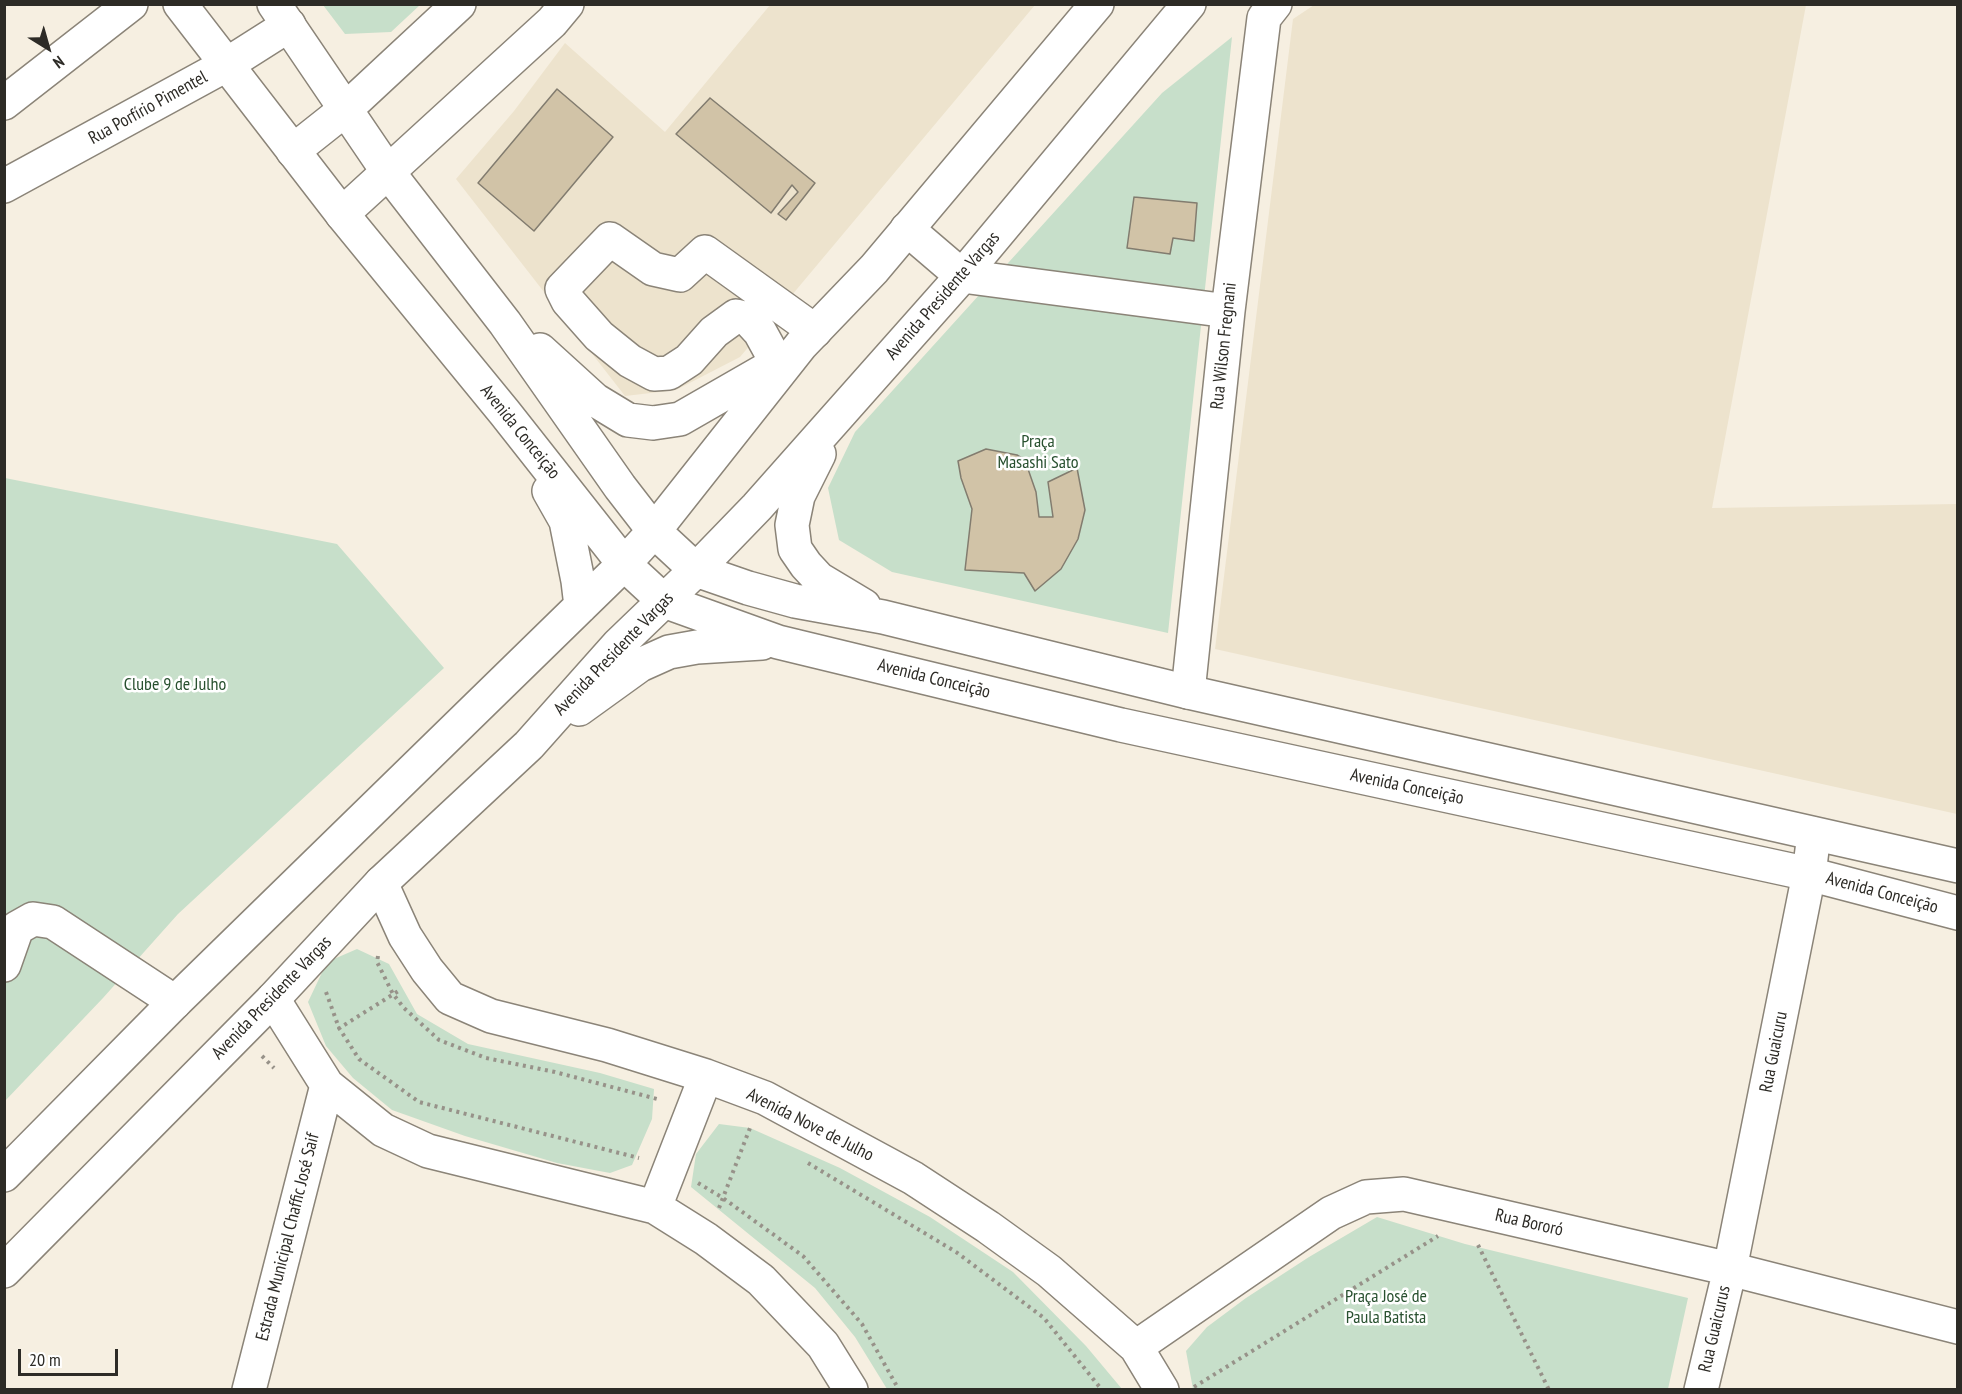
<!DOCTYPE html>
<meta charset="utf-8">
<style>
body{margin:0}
#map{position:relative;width:1962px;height:1394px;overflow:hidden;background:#f6efe1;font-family:"PT Sans Narrow",sans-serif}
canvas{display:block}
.frame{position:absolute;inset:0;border:6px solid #2d2b26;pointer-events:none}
.north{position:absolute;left:18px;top:18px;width:60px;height:60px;-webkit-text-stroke:4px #fff;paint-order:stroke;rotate:143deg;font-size:16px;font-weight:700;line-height:24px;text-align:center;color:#2d2b26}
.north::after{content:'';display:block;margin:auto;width:21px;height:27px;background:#2d2b26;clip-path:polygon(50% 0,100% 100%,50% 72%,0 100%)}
.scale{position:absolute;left:18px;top:1349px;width:100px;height:27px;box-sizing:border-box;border:3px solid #2d2b26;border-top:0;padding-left:8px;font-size:18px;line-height:21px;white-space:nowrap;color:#2d2b26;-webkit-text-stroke:4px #fff;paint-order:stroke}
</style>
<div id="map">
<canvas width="1962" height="1394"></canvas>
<div class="frame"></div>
<div class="north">N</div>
<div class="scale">20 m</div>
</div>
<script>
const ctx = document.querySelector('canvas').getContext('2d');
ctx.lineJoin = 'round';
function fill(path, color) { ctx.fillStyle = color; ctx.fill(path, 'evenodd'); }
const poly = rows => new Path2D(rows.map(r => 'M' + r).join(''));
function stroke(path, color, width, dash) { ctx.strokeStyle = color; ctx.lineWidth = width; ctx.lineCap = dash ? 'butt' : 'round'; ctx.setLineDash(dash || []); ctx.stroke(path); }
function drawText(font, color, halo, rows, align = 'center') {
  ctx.font = font + ' "PT Sans Narrow",sans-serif'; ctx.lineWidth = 5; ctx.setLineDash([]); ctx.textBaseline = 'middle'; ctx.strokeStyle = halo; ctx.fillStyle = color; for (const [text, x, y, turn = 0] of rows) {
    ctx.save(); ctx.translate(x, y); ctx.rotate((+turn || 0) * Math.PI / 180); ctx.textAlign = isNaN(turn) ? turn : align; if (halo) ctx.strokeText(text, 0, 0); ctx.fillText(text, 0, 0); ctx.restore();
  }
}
const built = poly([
 [770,5,1035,5,740,357,676,390,625,396,456,179,514,111,565,43,665,132],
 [1314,5,1806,5,1712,508,1957,504,1957,814,1215,649,1293,19]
]);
const green = poly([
 [323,5,420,5,391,32,345,34],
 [1232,37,1168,633,892,572,839,540,828,488,855,432,1162,93],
 [5,478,337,544,444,668,178,914,103,998,5,1101],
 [357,949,389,964,417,1014,468,1044,600,1073,654,1089,652,1119,632,1165,610,1173,557,1163,465,1136,392,1110,353,1078,326,1046,308,1002,327,962],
 [719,1124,750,1128,840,1168,930,1217,1013,1272,1086,1346,1122,1389,887,1389,855,1337,815,1288,691,1187,696,1154],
 [1377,1217,1465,1244,1688,1298,1668,1389,1193,1389,1186,1351,1207,1327,1246,1298,1309,1257]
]);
const building = poly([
 [557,89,613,137,534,231,478,183,557,89],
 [710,98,815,183,786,220,778,214,798,192,792,185,771,213,676,134,710,98],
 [1134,197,1197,203,1194,241,1173,238,1170,254,1127,248,1134,197],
 [986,449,1017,455,1034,466,1028,469,1036,492,1039,517,1053,517,1048,482,1077,468,1085,510,1078,539,1061,569,1035,591,1024,573,965,570,972,509,961,478,958,461,986,449]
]);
const path = poly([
 [378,956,377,962,393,994,404,1008,439,1040,486,1058,555,1072,661,1100],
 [326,992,339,1028,359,1059,419,1102,639,1158],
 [338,1029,400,990],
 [262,1056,274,1068],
 [808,1163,956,1252,1044,1318,1102,1390],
 [698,1183,723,1198,803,1256,862,1324,899,1390],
 [719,1208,750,1128],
 [1478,1245,1549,1390],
 [1194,1387,1438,1236]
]);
const minor = poly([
 [4,103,131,4],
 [293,151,346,109,459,4],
 [4,186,226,65,289,25],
 [342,214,552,22,567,4],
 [907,229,962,276,1228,311],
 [777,363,760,332,748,319,736,316,714,332,689,360,669,373,654,374,630,361,599,336,568,301,562,289,610,239,653,269,680,275,705,252,815,331],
 [1188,692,1228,311,1264,18,1275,4],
 [381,883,405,936,427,970,450,998,491,1016,607,1045,706,1076,765,1098,913,1178,988,1227,1049,1271,1136,1347,1162,1390],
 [4,965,17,928,33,919,53,922,175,1002],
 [273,999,327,1085,383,1130,428,1151,655,1207,706,1239,761,1280,823,1345,851,1390],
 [655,1207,706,1076],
 [1136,1347,1331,1213,1366,1197,1404,1194,1730,1269,1958,1327],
 [249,1390,327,1085],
 [1701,1390,1730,1269,1809,874,1814,834]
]);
const major = poly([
 [180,4,342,214,505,413,624,564,664,601,778,642,1121,725,1809,874,1958,913],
 [274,4,388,172,505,323,620,487,654,531,696,570,748,588,795,601,883,617,1188,692,1958,866],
 [540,350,595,400,628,420,653,423,680,419,781,361],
 [819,454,798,496,792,525,795,549,806,565,819,579,864,606],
 [549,491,566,521,578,581,581,606],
 [579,709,640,665,669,652,697,647,762,643],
 [4,1175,175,1002,624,564,654,531,801,345,874,269,1097,4],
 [4,1271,273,999,381,883,529,745,618,645,696,570,757,507,962,276,1189,4]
]);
const streetNames = [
 ["Rua Porfírio Pimentel",148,108,-29],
 ["Avenida Presidente Vargas",943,296,-49],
 ["Rua Wilson Fregnani",1224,346,-84],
 ["Avenida Conceição",520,432,51],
 ["Avenida Presidente Vargas",614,654,-46],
 ["Avenida Conceição",934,679,14],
 ["Avenida Conceição",1407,787,12],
 ["Avenida Conceição",1882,893,15],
 ["Avenida Presidente Vargas",272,998,-46],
 ["Rua Guaicuru",1774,1052,-79],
 ["Avenida Nove de Julho",810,1125,27],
 ["Rua Bororó",1529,1223,13],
 ["Estrada Municipal Chaffic José Saif",288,1237,-76],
 ["Rua Guaicurus",1715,1329,-77]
];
const parkNames = [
 ["Praça",1038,442],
 ["Masashi Sato",1038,463],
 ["Clube 9 de Julho",175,685],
 ["Praça José de",1386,1297],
 ["Paula Batista",1386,1318]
];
fill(built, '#ede3cd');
fill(green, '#c7dfca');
fill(building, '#d1c3a7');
stroke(building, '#827c6f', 1.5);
stroke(minor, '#8b8478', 36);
stroke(major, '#8b8478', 36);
stroke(path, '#979289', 4, [3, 4.5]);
stroke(minor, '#fff', 33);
stroke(major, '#fff', 33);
drawText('18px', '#2d2b26', '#fff', streetNames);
drawText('18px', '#28502f', '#fff', parkNames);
</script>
